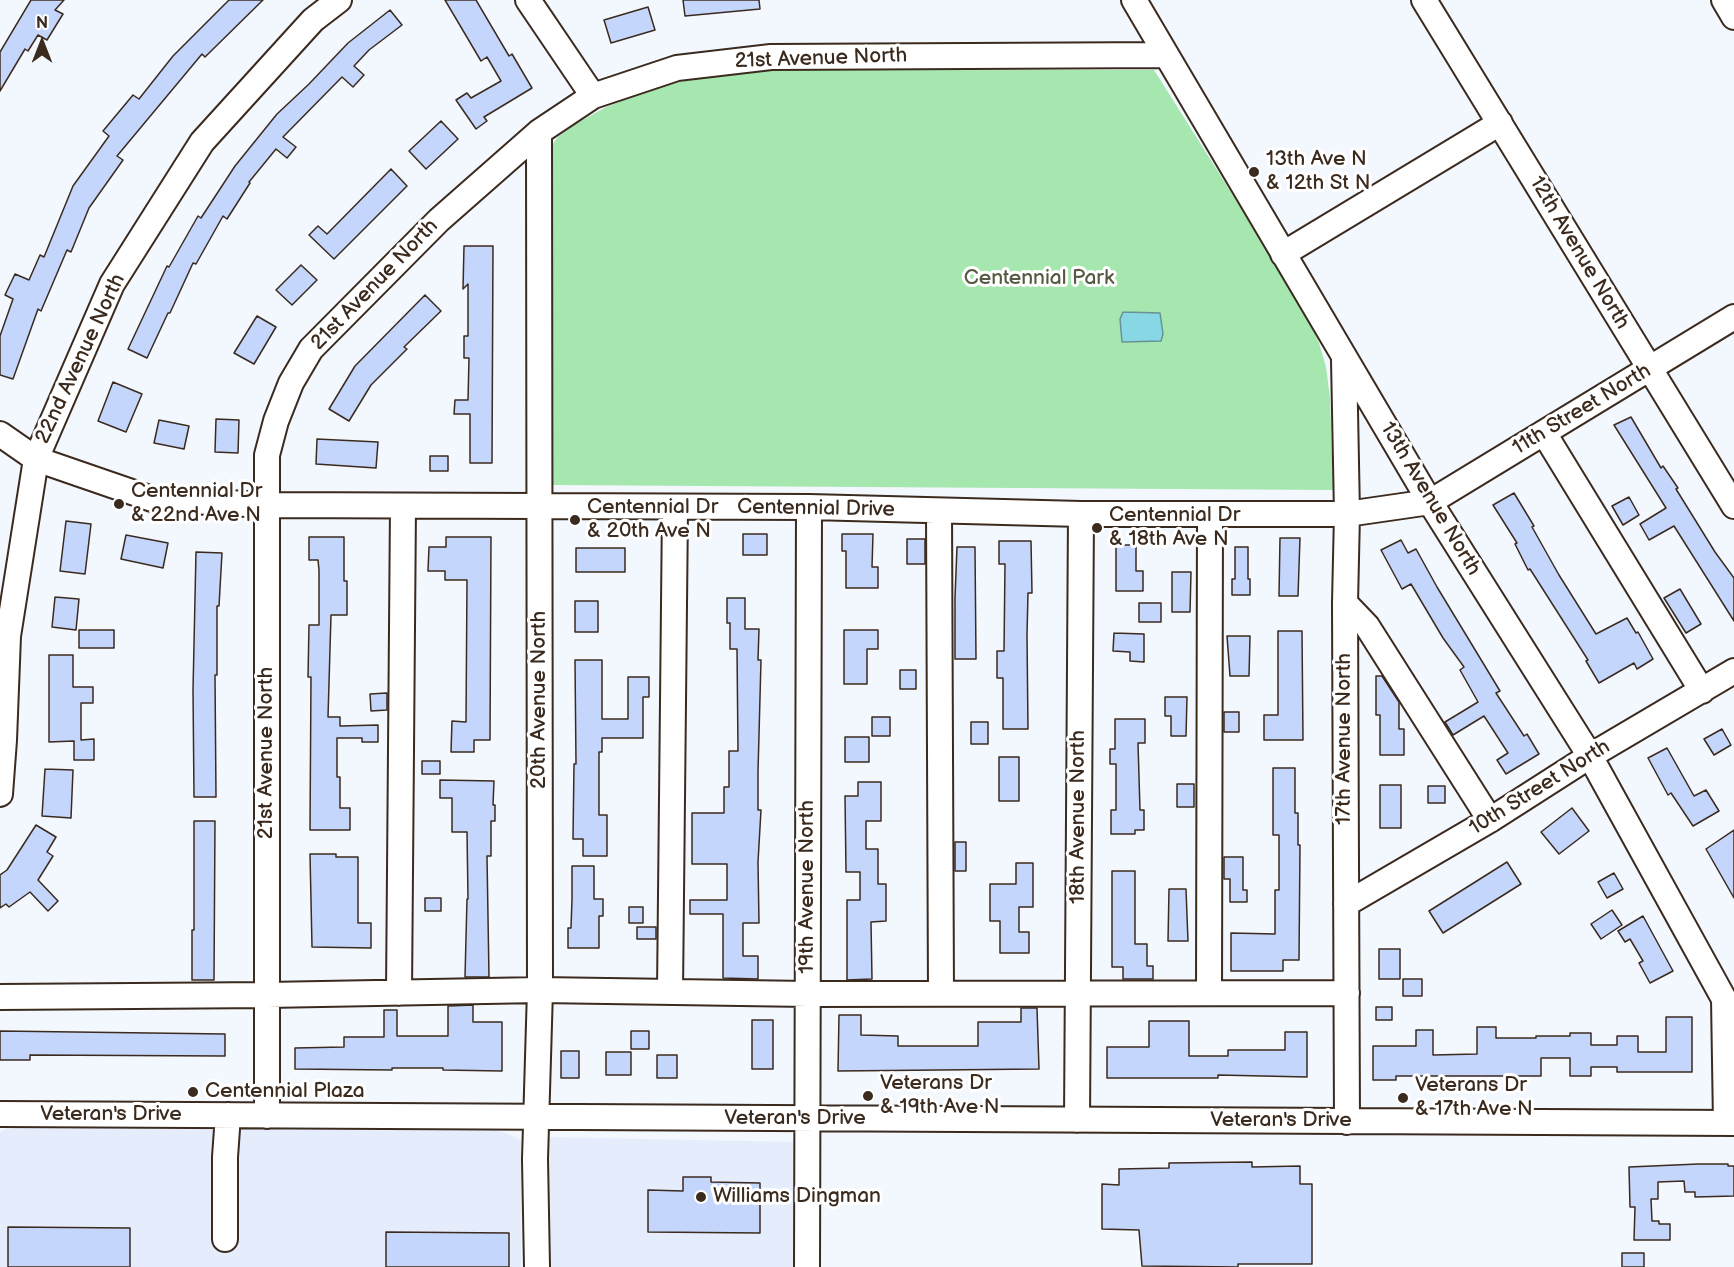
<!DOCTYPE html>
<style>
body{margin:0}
#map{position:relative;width:1734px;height:1267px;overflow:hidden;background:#f3f7fe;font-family:"Balsamiq Sans",sans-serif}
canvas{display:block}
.north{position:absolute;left:12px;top:12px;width:60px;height:60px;-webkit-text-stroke:4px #fff;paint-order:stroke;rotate:0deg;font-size:16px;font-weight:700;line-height:24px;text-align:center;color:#3b2a1e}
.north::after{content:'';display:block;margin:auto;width:21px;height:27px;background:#3b2a1e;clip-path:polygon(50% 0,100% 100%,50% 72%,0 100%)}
</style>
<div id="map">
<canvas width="1734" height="1267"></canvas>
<div class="north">N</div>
</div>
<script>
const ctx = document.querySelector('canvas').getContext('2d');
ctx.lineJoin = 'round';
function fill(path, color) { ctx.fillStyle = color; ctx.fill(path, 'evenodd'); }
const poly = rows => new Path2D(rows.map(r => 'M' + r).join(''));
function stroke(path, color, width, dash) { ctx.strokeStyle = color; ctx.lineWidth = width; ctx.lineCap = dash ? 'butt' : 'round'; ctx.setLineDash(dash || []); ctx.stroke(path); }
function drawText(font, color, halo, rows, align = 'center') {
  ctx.font = font + ' "Balsamiq Sans",sans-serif'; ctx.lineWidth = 6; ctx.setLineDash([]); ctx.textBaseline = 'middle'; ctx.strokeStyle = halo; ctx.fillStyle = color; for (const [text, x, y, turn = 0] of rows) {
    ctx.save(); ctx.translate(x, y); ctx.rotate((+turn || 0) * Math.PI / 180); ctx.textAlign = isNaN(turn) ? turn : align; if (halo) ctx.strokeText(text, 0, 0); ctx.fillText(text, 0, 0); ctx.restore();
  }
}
const built = poly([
 [13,1128,501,1131,521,1140,521,1267,0,1267,0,1132,5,1129],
 [543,1137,798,1142,796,1267,546,1267]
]);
const green = poly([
 [749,70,1154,70,1299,300,1319,343,1326,367,1330,398,1333,490,551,485,552,145,558,137,574,125,606,107,639,94,679,82]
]);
const water = poly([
 [1123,312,1160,313,1163,334,1161,341,1122,342,1120,319,1123,312]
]);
const building = poly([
 [31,0,64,0,55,10,63,14,47,40,38,35,28,51,25,49,0,91,0,52,31,0],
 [229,0,263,0,205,57,202,54,117,156,123,160,89,208,71,252,67,250,41,311,38,309,13,379,0,375,0,336,13,299,5,295,15,274,29,280,40,255,44,257,73,186,109,136,103,131,133,95,139,99,173,56,229,0],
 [445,0,476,0,509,56,512,54,532,88,484,117,487,121,476,129,456,100,467,93,471,98,501,81,487,57,481,61,445,0],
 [683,0,759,0,760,9,685,16,683,0],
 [648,7,655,30,611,43,604,20,648,7],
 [390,10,402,25,369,50,354,66,364,75,353,87,342,77,283,137,296,147,287,158,276,149,249,182,250,183,227,219,223,216,196,264,193,263,170,313,168,313,147,358,128,349,167,266,169,267,198,216,201,218,235,166,277,114,309,84,348,43,390,10],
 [441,121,458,139,426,169,409,151,441,121],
 [391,169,407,186,334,259,309,235,318,226,327,234,391,169],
 [464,246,493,246,492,463,470,463,470,414,454,414,455,400,468,400,469,358,464,358,464,336,468,336,468,284,463,289,464,246],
 [301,265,317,280,292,305,276,290,301,265],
 [425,295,441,311,404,347,407,349,371,385,349,421,329,409,355,366,425,295],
 [257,316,276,327,254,364,234,353,257,316],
 [113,382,142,394,126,432,98,421,113,382],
 [1631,417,1661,468,1663,466,1678,488,1676,489,1715,552,1734,578,1734,621,1674,526,1649,540,1640,524,1666,508,1614,425,1631,417],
 [216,419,239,420,238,453,215,452,216,419],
 [159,420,189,426,184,449,154,443,159,420],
 [317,439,378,442,376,468,316,464,317,439],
 [430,456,448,456,448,471,430,471,430,456],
 [1514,493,1534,526,1532,527,1559,575,1596,634,1627,618,1636,633,1638,632,1653,659,1637,669,1634,663,1599,683,1586,661,1588,660,1530,569,1528,570,1515,544,1517,543,1493,505,1514,493],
 [1629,497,1639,515,1623,525,1612,506,1629,497],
 [66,521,91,524,85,574,60,571,66,521],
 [743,534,767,534,767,555,743,555,743,534],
 [842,534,873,534,872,567,878,567,878,588,846,588,846,551,842,551,842,534],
 [126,535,168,543,163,568,121,559,126,535],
 [309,537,344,537,344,581,347,581,347,615,331,615,328,717,340,717,340,726,378,725,378,742,362,742,362,738,337,738,337,777,340,777,340,808,350,808,350,830,310,830,311,677,308,677,309,625,319,625,319,570,318,560,309,560,309,537],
 [446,537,491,537,490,740,474,740,474,752,451,752,452,721,466,722,467,580,445,580,445,571,428,571,429,547,446,547,446,537],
 [1280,538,1300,538,1298,596,1279,596,1280,538],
 [907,539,925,539,925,564,907,564,907,539],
 [1401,540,1408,553,1416,549,1437,587,1500,691,1496,693,1524,736,1527,734,1539,754,1506,774,1497,760,1508,753,1484,716,1453,735,1445,722,1478,702,1460,670,1464,667,1443,638,1411,584,1402,589,1381,550,1401,540],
 [999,541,1031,541,1032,593,1028,593,1027,635,1028,729,1003,729,1003,678,997,678,997,651,1004,651,1005,564,999,564,999,541],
 [1116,545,1136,545,1136,571,1143,571,1143,591,1116,591,1116,545],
 [957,547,975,547,976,659,955,659,955,598,957,547],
 [1235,547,1248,547,1248,579,1250,579,1250,595,1232,595,1232,579,1235,579,1235,547],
 [576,548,625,548,625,572,576,572,576,548],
 [196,552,222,553,219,606,217,606,217,675,215,675,216,797,194,797,193,690,196,552],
 [1172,572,1191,572,1190,612,1172,612,1172,572],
 [1680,589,1701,624,1686,633,1664,598,1680,589],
 [55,597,79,599,76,630,52,627,55,597],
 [727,598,745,598,745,629,759,629,758,660,761,660,758,772,758,810,761,810,758,862,759,923,743,923,743,956,758,956,758,979,723,978,723,914,690,914,690,900,727,900,727,864,692,864,692,813,724,813,724,787,729,787,729,751,738,751,737,649,730,649,730,623,727,623,727,598],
 [575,601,598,601,598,632,575,632,575,601],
 [1139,603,1161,603,1161,622,1139,622,1139,603],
 [79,630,114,630,114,648,79,648,79,630],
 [844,630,878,630,878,649,867,649,867,684,844,684,844,630],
 [1278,631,1302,631,1303,740,1264,740,1264,715,1278,715,1278,631],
 [1114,633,1144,634,1144,662,1130,661,1130,652,1113,651,1114,633],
 [1227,636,1250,636,1249,676,1230,676,1227,636],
 [49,655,73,655,73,687,93,687,93,703,81,703,81,740,94,739,94,760,74,760,74,741,49,742,49,655],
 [575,660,602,660,602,719,628,719,628,677,649,677,649,697,643,697,643,738,602,738,602,752,599,752,599,815,607,815,607,856,583,856,583,839,573,839,574,764,576,764,575,660],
 [900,670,916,670,916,689,900,689,900,670],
 [1376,676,1382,676,1399,702,1399,729,1404,729,1404,755,1380,755,1380,715,1376,715,1376,676],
 [387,693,387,710,371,711,370,694,387,693],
 [1165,697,1187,697,1186,736,1171,736,1171,716,1165,716,1165,697],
 [1224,712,1239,712,1239,732,1224,732,1224,712],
 [872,717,890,717,890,736,872,736,872,717],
 [1115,719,1145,719,1145,743,1138,743,1140,810,1144,810,1144,830,1135,830,1135,834,1111,834,1111,810,1116,810,1116,764,1110,764,1110,749,1115,749,1115,719],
 [971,722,988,722,988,744,971,744,971,722],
 [1722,729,1731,745,1714,755,1704,739,1722,729],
 [845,737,869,737,869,762,845,762,845,737],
 [1667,748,1694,796,1706,790,1719,811,1693,826,1671,793,1668,795,1648,758,1667,748],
 [999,757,1019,757,1019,801,999,801,999,757],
 [422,761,440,761,440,774,422,774,422,761],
 [1273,768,1295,768,1295,813,1298,813,1298,845,1300,845,1299,960,1283,960,1283,971,1231,971,1231,933,1275,934,1275,890,1279,890,1279,835,1273,835,1273,768],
 [45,769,73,770,71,818,42,816,45,769],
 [440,780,494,781,493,805,495,805,495,821,491,821,491,856,487,856,489,977,465,977,467,899,468,899,467,832,452,832,452,798,440,798,440,780],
 [858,782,881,782,881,821,866,821,866,849,878,849,878,884,886,884,886,921,871,922,872,979,847,980,847,900,860,900,860,872,846,872,845,796,858,796,858,782],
 [1177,784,1194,784,1194,807,1177,807,1177,784],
 [1380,785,1401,785,1401,828,1380,828,1380,785],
 [1428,786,1445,786,1445,803,1428,803,1428,786],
 [1572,808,1589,831,1559,854,1541,832,1572,808],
 [194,821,215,821,214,980,192,980,192,930,194,930,194,821],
 [36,825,56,837,47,852,53,856,38,880,58,901,48,911,30,892,9,907,6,904,0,908,0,875,7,870,36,825],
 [1734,830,1734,898,1706,849,1734,830],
 [955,842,966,842,966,871,955,871,955,842],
 [310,854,336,854,336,857,358,857,358,923,371,923,371,948,312,947,310,854],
 [1224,857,1243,857,1243,890,1247,890,1247,902,1230,902,1230,879,1224,879,1224,857],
 [1507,862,1521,884,1443,933,1429,911,1507,862],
 [1016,863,1033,863,1033,907,1019,907,1019,932,1029,932,1029,953,1000,953,1000,921,990,921,990,884,1016,884,1016,863],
 [572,866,594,866,594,899,603,899,603,916,599,916,599,948,568,948,568,928,571,928,572,899,572,866],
 [1112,871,1135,871,1135,944,1147,944,1147,966,1153,966,1153,979,1123,979,1123,967,1112,967,1112,871],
 [1614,873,1623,889,1607,898,1598,882,1614,873],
 [1169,889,1186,889,1188,941,1168,941,1169,889],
 [425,898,441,898,441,911,425,911,425,898],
 [629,907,643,907,643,923,629,923,629,907],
 [1612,910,1622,925,1601,939,1591,924,1612,910],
 [1643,916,1673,971,1650,983,1639,963,1643,961,1630,939,1625,942,1618,931,1643,916],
 [637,927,656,927,656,939,637,939,637,927],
 [1379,949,1400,949,1400,979,1379,979,1379,949],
 [1403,979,1422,979,1422,996,1403,996,1403,979],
 [473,1005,473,1022,502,1022,502,1071,443,1070,443,1068,392,1068,392,1070,295,1069,295,1048,344,1047,344,1037,384,1037,384,1010,397,1010,397,1036,448,1036,448,1006,473,1005],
 [1376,1007,1392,1007,1392,1020,1376,1020,1376,1007],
 [1021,1008,1037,1008,1039,1069,838,1071,839,1015,861,1015,861,1035,898,1036,898,1046,978,1046,978,1022,1021,1022,1021,1008],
 [1666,1017,1692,1017,1692,1072,1617,1072,1617,1067,1591,1067,1591,1076,1570,1076,1570,1058,1541,1058,1541,1076,1396,1076,1396,1080,1373,1080,1373,1046,1416,1046,1416,1030,1433,1030,1433,1055,1477,1054,1477,1027,1496,1027,1496,1038,1536,1038,1536,1036,1570,1036,1570,1033,1591,1033,1591,1045,1617,1045,1617,1036,1638,1036,1638,1052,1666,1052,1666,1017],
 [752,1020,773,1020,773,1069,752,1069,752,1020],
 [1149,1021,1189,1021,1189,1056,1228,1056,1228,1050,1285,1050,1285,1032,1307,1032,1307,1077,1218,1075,1218,1078,1107,1078,1107,1047,1149,1047,1149,1021],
 [0,1031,225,1034,225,1056,30,1055,30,1060,0,1060,0,1031],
 [631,1031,649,1031,649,1049,631,1049,631,1031],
 [561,1051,579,1051,579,1078,561,1078,561,1051],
 [606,1052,631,1052,631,1075,606,1075,606,1052],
 [657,1055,677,1055,677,1078,657,1078,657,1055],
 [1252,1162,1252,1167,1300,1166,1300,1184,1312,1184,1312,1264,1238,1264,1238,1267,1142,1266,1139,1230,1102,1229,1102,1184,1119,1185,1119,1169,1169,1168,1169,1163,1252,1162],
 [1698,1164,1728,1164,1728,1166,1734,1166,1734,1196,1695,1197,1695,1192,1685,1192,1684,1181,1658,1182,1658,1199,1651,1199,1652,1221,1659,1221,1659,1224,1670,1224,1670,1240,1634,1240,1635,1207,1630,1207,1629,1167,1698,1164],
 [683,1177,711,1177,711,1182,760,1183,760,1233,648,1232,648,1190,683,1191,683,1177],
 [8,1227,130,1228,130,1267,8,1267,8,1227],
 [386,1232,509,1233,509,1267,386,1267,386,1232],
 [1622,1253,1644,1253,1644,1267,1622,1267,1622,1253]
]);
const minor = poly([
 [528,0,593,96],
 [1134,0,1430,502,1590,756,1724,999,1726,1123],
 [1424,0,1734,506],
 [1724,0,1734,17],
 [1283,254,1500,123],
 [1344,359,1347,514,1345,603,1347,1122],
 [1544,433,1702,691],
 [0,434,36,459,152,499,266,505,809,507,1081,514,1347,514,1430,502,1734,317],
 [939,511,941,993],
 [1345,603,1367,626,1490,820],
 [0,794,4,740,8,636,36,459,112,284,202,142,313,20,339,0],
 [1346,904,1490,820,1590,756,1734,671],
 [670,992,675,508],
 [399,993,403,506],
 [1209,993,1210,514],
 [0,997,267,995,540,990,808,994,1347,993],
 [0,1114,1734,1123],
 [267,1116,267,455,276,421,291,383,311,349,439,220,539,132,593,96,677,68,771,57,1166,55],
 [1077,1120,1081,514],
 [225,1239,225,1157,228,1115],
 [537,1267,535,1159,540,990,539,132],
 [807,1267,809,507]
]);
const markers = [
 [1254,172,6,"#3b2a1e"],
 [119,504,6,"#3b2a1e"],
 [575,520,6,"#3b2a1e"],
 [1097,528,6,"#3b2a1e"],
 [193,1092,6,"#3b2a1e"],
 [868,1096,6,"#3b2a1e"],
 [1403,1098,6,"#3b2a1e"],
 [701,1197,6,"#3b2a1e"]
];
const streetNames = [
 ["21st Avenue North",821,59,-2],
 ["12th Avenue North",1579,253,59],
 ["21st Avenue North",375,285,-46],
 ["22nd Avenue North",81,359,-65],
 ["11th Street North",1582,410,-31],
 ["13th Avenue North",1430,499,59],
 ["Centennial Drive",816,509,1],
 ["20th Avenue North",540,700,-90],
 ["17th Avenue North",1345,739,-90],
 ["21st Avenue North",267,753,-90],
 ["10th Street North",1540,788,-32],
 ["18th Avenue North",1079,817,-90],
 ["19th Avenue North",808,887,-90],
 ["Veteran's Drive",111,1115],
 ["Veteran's Drive",795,1119],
 ["Veteran's Drive",1281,1121]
];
const poiNames = [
 ["13th Ave N",1266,160],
 ["& 12th St N",1266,184],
 ["Centennial Dr",131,492],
 ["& 22nd Ave N",131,516],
 ["Centennial Dr",587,508],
 ["& 20th Ave N",587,532],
 ["Centennial Dr",1109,516],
 ["& 18th Ave N",1109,540],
 ["Veterans Dr",880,1084],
 ["& 19th Ave N",880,1108],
 ["Veterans Dr",1415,1086],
 ["& 17th Ave N",1415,1110],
 ["Centennial Plaza",205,1092],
 ["Williams Dingman",713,1197]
];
const parkNames = [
 ["Centennial Park",1039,279]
];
fill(built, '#e5edfd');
fill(green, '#a6e6af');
fill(water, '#87d7e4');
stroke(water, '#699295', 1.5);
fill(building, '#c4d6fc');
stroke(building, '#3b2a1e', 1.5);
stroke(minor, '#3b2a1e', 28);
stroke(minor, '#fff', 24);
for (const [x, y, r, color] of markers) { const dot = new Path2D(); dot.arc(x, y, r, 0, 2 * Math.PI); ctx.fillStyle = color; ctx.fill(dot); stroke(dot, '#fff', 2); }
drawText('21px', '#3b2a1e', '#fff', streetNames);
drawText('21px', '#3b2a1e', '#fff', poiNames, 'left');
drawText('21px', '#565942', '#fff', parkNames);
</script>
